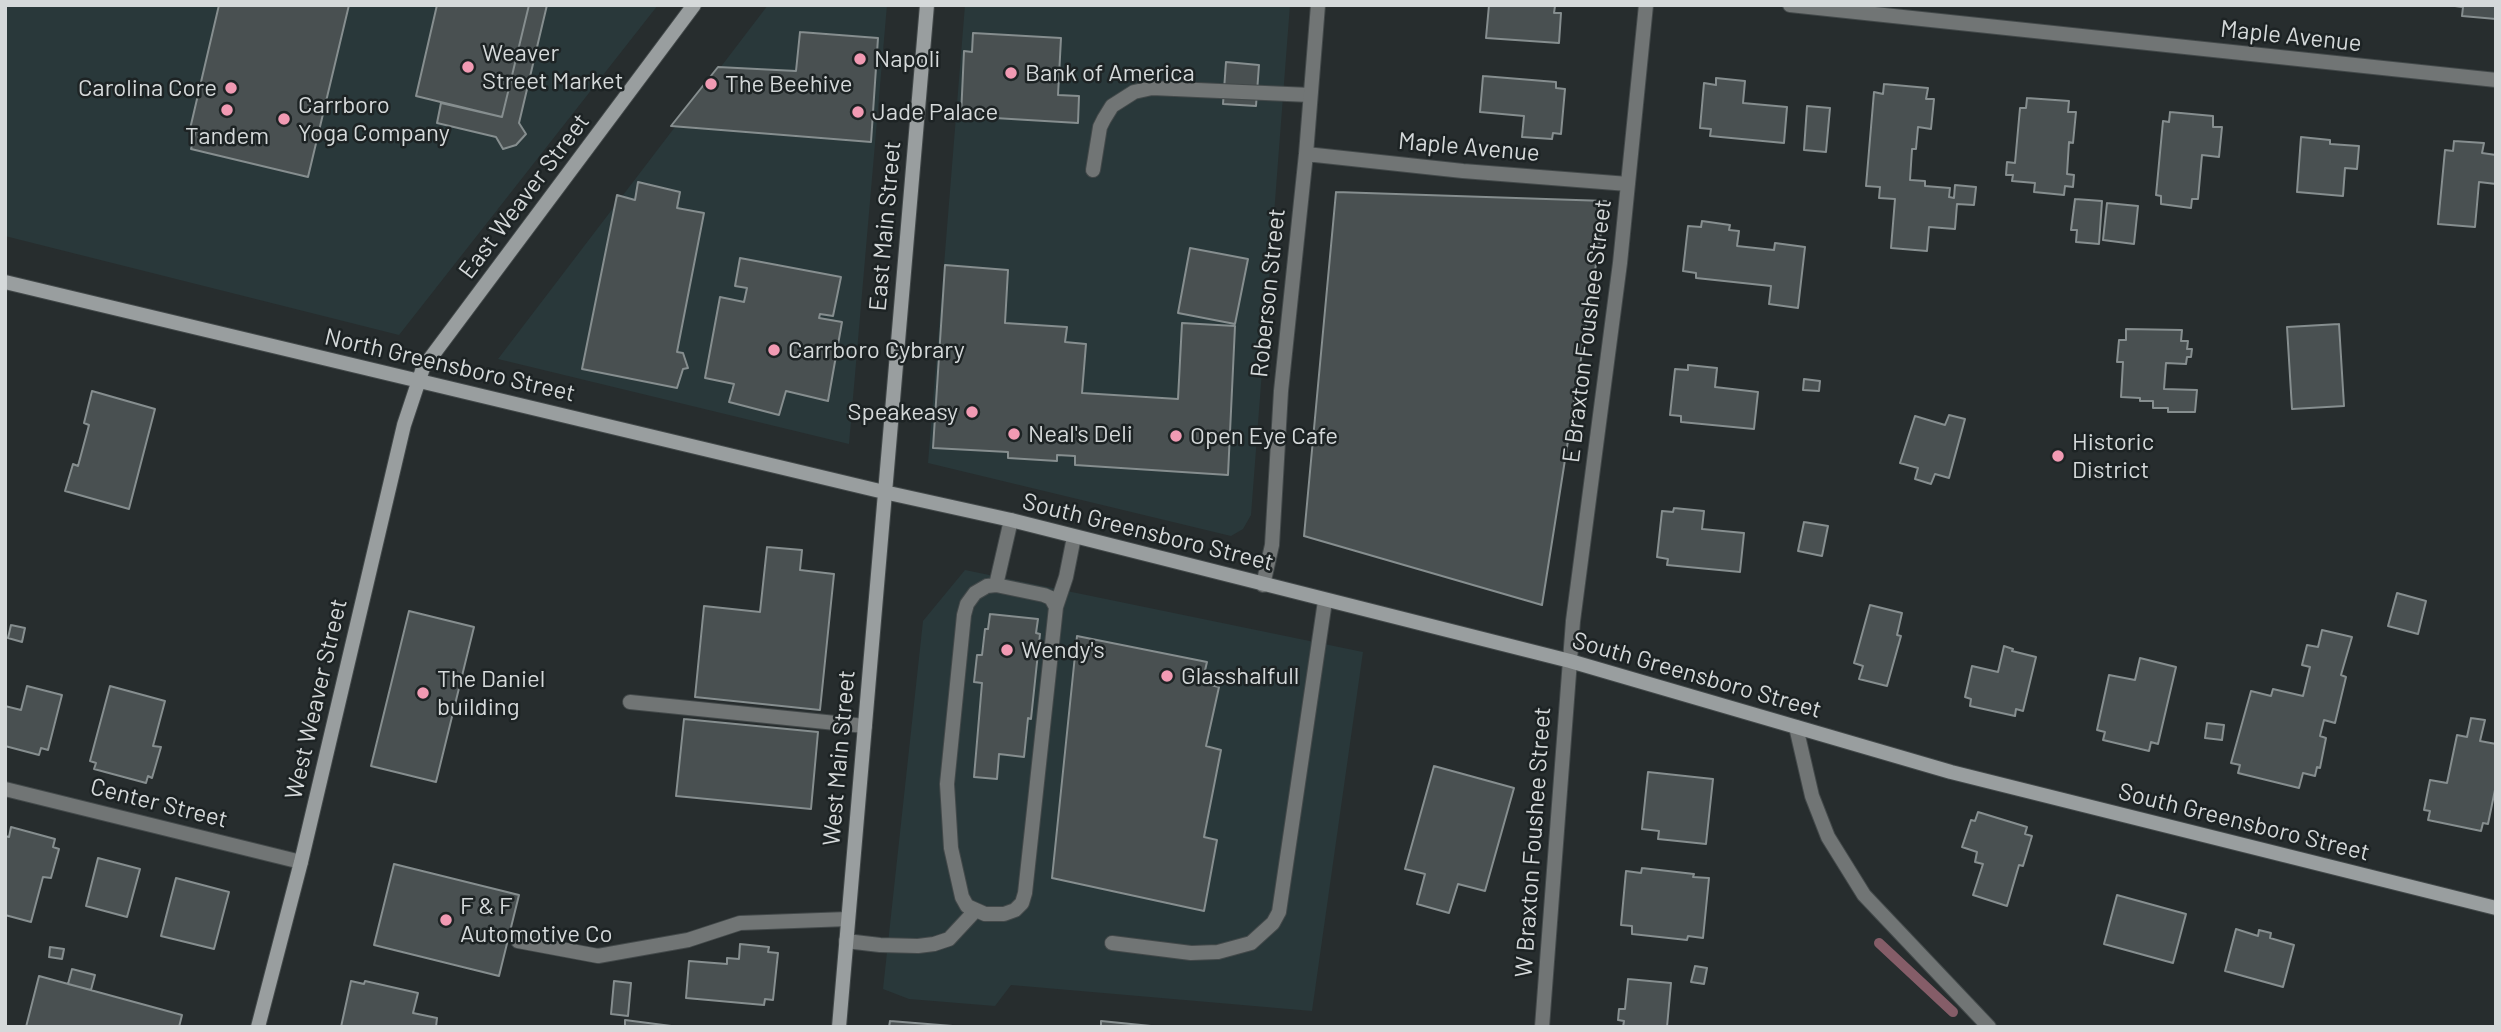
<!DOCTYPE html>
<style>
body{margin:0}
#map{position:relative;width:2501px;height:1032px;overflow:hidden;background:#272d2e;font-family:Barlow,sans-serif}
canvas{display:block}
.frame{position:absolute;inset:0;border:7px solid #d5d9da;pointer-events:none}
</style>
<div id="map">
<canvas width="2501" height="1032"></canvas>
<div class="frame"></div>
</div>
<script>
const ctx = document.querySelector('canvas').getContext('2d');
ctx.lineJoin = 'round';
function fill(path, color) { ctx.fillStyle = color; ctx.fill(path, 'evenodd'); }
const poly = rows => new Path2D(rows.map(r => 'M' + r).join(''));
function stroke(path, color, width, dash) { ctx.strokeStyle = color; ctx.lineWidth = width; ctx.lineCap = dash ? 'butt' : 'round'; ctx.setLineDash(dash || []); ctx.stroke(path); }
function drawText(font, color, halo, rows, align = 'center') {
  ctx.font = font + ' Barlow,sans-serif'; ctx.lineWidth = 5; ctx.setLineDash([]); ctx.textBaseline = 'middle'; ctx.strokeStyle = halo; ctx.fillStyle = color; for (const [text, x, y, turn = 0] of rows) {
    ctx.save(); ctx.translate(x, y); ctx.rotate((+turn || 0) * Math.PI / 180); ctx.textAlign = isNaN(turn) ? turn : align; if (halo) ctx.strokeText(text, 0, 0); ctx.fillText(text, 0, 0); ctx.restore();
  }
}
const built = poly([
 [5,5,658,5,399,335,5,236],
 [768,5,887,5,849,444,498,359],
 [965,5,1290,5,1251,515,1243,529,1231,536,928,463],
 [965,570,1363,652,1312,1011,1011,985,995,1006,909,999,883,989,923,621]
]);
const stream = poly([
 [1879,943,1953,1012]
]);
const building = poly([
 [219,5,349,5,308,177,191,149,196,130,190,129,219,5],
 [437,5,529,5,502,117,416,96,437,5],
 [529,5,547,5,519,123,526,134,516,145,503,149,496,137,437,123,441,103,502,117,529,5],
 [1489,5,1555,6,1554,13,1561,13,1559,43,1486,38,1489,5],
 [2496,5,2496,19,2462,16,2463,7,2455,6,2496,5],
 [800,32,878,38,871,142,671,126,718,67,796,71,800,32],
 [973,33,1061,38,1058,95,1079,96,1078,123,961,116,964,51,972,52,973,33],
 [1226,62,1259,65,1256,106,1223,104,1226,62],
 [1483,76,1556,82,1556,88,1565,89,1561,134,1553,133,1552,139,1522,137,1524,116,1480,112,1483,76],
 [1716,78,1745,81,1743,103,1787,107,1784,143,1710,136,1711,129,1700,128,1704,83,1716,85,1716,78],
 [1884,84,1928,88,1926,99,1934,99,1931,129,1918,127,1916,149,1912,149,1910,180,1925,181,1925,186,1950,188,1949,197,1954,198,1955,185,1976,187,1974,205,1957,204,1955,229,1929,227,1927,251,1891,248,1895,199,1879,198,1880,187,1866,186,1874,92,1883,94,1884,84],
 [2027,98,2069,101,2068,112,2076,112,2073,143,2069,142,2067,174,2074,175,2073,187,2065,186,2064,195,2034,192,2035,183,2012,181,2013,175,2006,175,2007,162,2015,163,2020,108,2026,108,2027,98],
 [1807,106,1830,108,1826,152,1804,150,1807,106],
 [2170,112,2213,116,2213,127,2222,127,2219,157,2202,155,2198,199,2192,199,2191,208,2161,204,2161,196,2156,195,2163,121,2169,122,2170,112],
 [2301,137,2330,140,2330,144,2359,146,2357,169,2345,168,2343,196,2297,192,2301,137],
 [2454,141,2484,143,2482,153,2496,155,2496,184,2479,182,2475,227,2438,224,2445,150,2453,151,2454,141],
 [638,182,680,192,677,208,704,213,677,352,683,353,688,368,683,369,677,388,582,369,617,195,635,200,638,182],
 [1336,192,1606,201,1542,605,1304,536,1336,192],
 [2075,199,2102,201,2099,244,2076,242,2077,230,2071,230,2075,199],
 [2107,203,2138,206,2134,244,2103,240,2107,203],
 [1702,221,1730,225,1729,230,1739,231,1737,246,1774,250,1775,243,1805,247,1798,308,1769,304,1771,286,1696,278,1696,273,1683,271,1688,226,1701,227,1702,221],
 [1190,248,1248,259,1235,324,1178,313,1190,248],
 [740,258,841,277,833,316,820,314,819,318,842,322,828,401,786,391,779,415,729,402,734,384,705,378,720,297,744,302,747,288,735,286,740,258],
 [945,265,1008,270,1005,323,1067,327,1065,342,1086,344,1082,393,1178,399,1182,323,1235,326,1228,475,1075,465,1075,456,1057,455,1057,461,1008,458,1008,452,933,448,945,265],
 [2339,324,2344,406,2292,409,2287,327,2339,324],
 [2126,329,2182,330,2181,341,2188,341,2187,349,2192,349,2191,357,2187,357,2186,364,2166,363,2164,389,2197,390,2195,412,2168,412,2168,408,2153,408,2153,401,2140,401,2140,398,2121,397,2123,362,2117,362,2119,340,2126,340,2126,329],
 [1688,365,1717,368,1715,387,1758,392,1754,429,1681,422,1681,416,1670,415,1675,369,1688,370,1688,365],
 [1804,379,1820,381,1819,391,1803,390,1804,379],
 [92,391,155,409,129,509,65,491,73,464,78,466,89,425,84,423,92,391],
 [1949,415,1965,419,1949,478,1935,474,1931,484,1915,479,1918,468,1900,463,1915,416,1945,425,1949,415],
 [1674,508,1704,511,1702,529,1744,533,1740,572,1667,565,1668,559,1657,557,1662,511,1673,512,1674,508],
 [1804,522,1828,526,1822,556,1798,551,1804,522],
 [767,547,802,550,800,570,834,574,820,710,695,697,704,606,760,612,767,547],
 [2397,593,2426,601,2418,634,2388,626,2397,593],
 [1870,605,1902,613,1897,635,1901,636,1887,686,1859,679,1863,666,1854,663,1870,605],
 [409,611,474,627,436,782,371,766,409,611],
 [990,614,1038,619,1036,633,1040,634,1031,719,1028,718,1024,757,999,754,997,779,974,777,982,683,974,682,977,655,982,655,985,629,988,629,990,614],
 [11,625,25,628,22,642,8,638,11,625],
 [2322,630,2352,637,2341,675,2346,677,2335,723,2324,720,2320,736,2326,738,2320,768,2317,767,2315,776,2303,773,2299,788,2238,773,2240,765,2231,763,2251,691,2271,696,2273,689,2303,696,2310,667,2302,665,2307,645,2318,647,2322,630],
 [1077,636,1207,662,1202,683,1219,687,1206,746,1221,750,1204,837,1217,840,1204,911,1052,878,1077,636],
 [2004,646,2013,649,2012,651,2036,657,2023,711,2016,709,2015,716,1970,706,1971,699,1965,697,1972,666,1998,672,2004,646],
 [2140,658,2176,667,2158,744,2151,742,2149,751,2103,740,2105,732,2097,730,2109,675,2135,680,2140,658],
 [27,686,62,695,48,750,41,748,39,755,5,746,5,706,21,710,27,686],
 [110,686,165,701,153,746,161,747,152,778,148,776,146,783,94,769,96,763,90,761,110,686],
 [2471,718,2485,720,2480,741,2496,744,2496,785,2488,824,2483,823,2481,831,2428,820,2430,811,2424,810,2430,780,2447,783,2457,735,2467,737,2471,718],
 [684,719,818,732,811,809,676,796,684,719],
 [2207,723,2224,725,2222,740,2205,738,2207,723],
 [1434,766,1514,788,1485,891,1458,884,1449,913,1417,904,1425,874,1405,869,1434,766],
 [1648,772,1713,779,1706,844,1658,839,1659,831,1642,829,1648,772],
 [1978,812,2027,827,2025,834,2032,836,2023,866,2019,865,2007,906,1973,895,1983,864,1975,862,1977,852,1962,847,1971,820,1975,821,1978,812],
 [11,827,55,839,53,847,59,849,51,878,43,877,31,922,5,915,5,836,9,837,11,827],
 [98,858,140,869,127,917,86,906,98,858],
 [394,864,519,895,499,976,374,945,394,864],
 [1642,868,1694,874,1693,877,1709,878,1703,938,1688,936,1687,940,1632,934,1632,926,1621,925,1626,871,1641,873,1642,868],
 [176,878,229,892,214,949,161,936,176,878],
 [2117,895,2186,914,2173,963,2104,944,2117,895],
 [2236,929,2258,936,2259,930,2271,933,2270,938,2294,945,2283,987,2225,971,2236,929],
 [740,944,769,947,768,952,778,953,773,1000,765,999,764,1005,686,998,689,961,727,964,727,958,739,959,740,944],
 [50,947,64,949,62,959,49,957,50,947],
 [1695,966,1707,968,1704,984,1691,982,1695,966],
 [72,969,95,975,91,990,68,984,72,969],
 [39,976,182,1015,179,1027,26,1027,39,976],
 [1628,979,1671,983,1667,1027,1623,1027,1624,1021,1618,1020,1619,1009,1625,1009,1628,979],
 [351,981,364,984,365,981,418,993,413,1013,437,1018,436,1027,341,1027,351,981],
 [614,981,631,983,628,1016,611,1014,614,981],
 [625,1020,679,1027,625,1027,625,1020],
 [890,1021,965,1027,889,1027,890,1021],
 [1101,1021,1161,1027,1101,1027,1101,1021]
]);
const lane = poly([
 [1093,170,1100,127,1104,119,1112,106,1134,92,1152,88,1310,95],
 [996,585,1011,520],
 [1056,607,1051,598,1044,595,996,585,987,586,975,593,967,604,964,615,947,784,951,848,962,897,967,906,985,914,1004,914,1015,910,1022,903,1025,893,1056,607,1066,577,1074,537],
 [630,702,865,726],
 [518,941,598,956,688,940,740,923,848,919],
 [846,941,880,945,918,946,934,944,949,939,975,911],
 [1112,943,1191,953,1218,952,1251,943,1273,923,1279,912,1325,601]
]);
const street = poly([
 [1790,5,2496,80],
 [1306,154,1463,171,1628,184],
 [1263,585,1272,545,1281,391,1306,154,1318,5],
 [1796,727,1812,796,1828,837,1864,895,1989,1027],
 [5,789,301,862],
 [1542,1027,1573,621,1620,263,1646,5]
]);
const secondary = poly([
 [5,282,884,492,1011,520,1570,661,1951,772,2496,908],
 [258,1027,301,862,404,425,423,368,694,5],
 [839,1027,927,5]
]);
const markers = [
 [860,59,7,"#f19ab3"],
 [468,67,7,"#f19ab3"],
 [1011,73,7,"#f19ab3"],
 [711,84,7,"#f19ab3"],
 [231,88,7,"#f19ab3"],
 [227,110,7,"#f19ab3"],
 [858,112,7,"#f19ab3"],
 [284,119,7,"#f19ab3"],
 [774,350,7,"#f19ab3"],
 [972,412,7,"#f19ab3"],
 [1014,434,7,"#f19ab3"],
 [1176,436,7,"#f19ab3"],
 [2058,456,7,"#f19ab3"],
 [1007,650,7,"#f19ab3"],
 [1167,676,7,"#f19ab3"],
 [423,693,7,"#f19ab3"],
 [446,920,7,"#f19ab3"]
];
const streetNames = [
 ["Maple Avenue",2291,36,6],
 ["Maple Avenue",1469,147,5],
 ["East Weaver Street",524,196,-53],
 ["East Main Street",885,226,-85],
 ["Roberson Street",1268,293,-84],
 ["E Braxton Foushee Street",1587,331,-83],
 ["North Greensboro Street",450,365,13],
 ["South Greensboro Street",1148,532,14],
 ["South Greensboro Street",1697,675,16],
 ["West Weaver Street",316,699,-77],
 ["West Main Street",839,758,-85],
 ["Center Street",159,803,14],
 ["South Greensboro Street",2244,822,14],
 ["W Braxton Foushee Street",1533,842,-86]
];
const poiNames = [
 ["Weaver",482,53],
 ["Street Market",482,81],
 ["Napoli",874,59],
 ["Bank of America",1025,73],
 ["The Beehive",725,84],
 ["Carolina Core",217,88,"right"],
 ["Carrboro",298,105],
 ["Yoga Company",298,133],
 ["Jade Palace",872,112],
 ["Tandem",227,136,"center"],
 ["Carrboro Cybrary",788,350],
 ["Speakeasy",958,412,"right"],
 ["Neal's Deli",1028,434],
 ["Open Eye Cafe",1190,436],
 ["Historic",2072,442],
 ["District",2072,470],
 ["Wendy's",1021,650],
 ["Glasshalfull",1181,676],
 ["The Daniel",437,679],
 ["building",437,707],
 ["F & F",460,906],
 ["Automotive Co",460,934]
];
fill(built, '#29383a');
stroke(stream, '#855d68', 10);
fill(building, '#495051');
stroke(building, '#868e8f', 2);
stroke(lane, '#43494a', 16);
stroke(street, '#43494a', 16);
stroke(secondary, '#43494a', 16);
stroke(lane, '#717575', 14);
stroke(street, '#717575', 14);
stroke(secondary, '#999e9f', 14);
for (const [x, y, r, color] of markers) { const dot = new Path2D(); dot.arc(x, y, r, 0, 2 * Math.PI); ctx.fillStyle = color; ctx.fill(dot); stroke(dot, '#1d2324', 2.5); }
drawText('24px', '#d5d9da', '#1d2324', streetNames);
drawText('24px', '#d5d9da', '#1d2324', poiNames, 'left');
</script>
